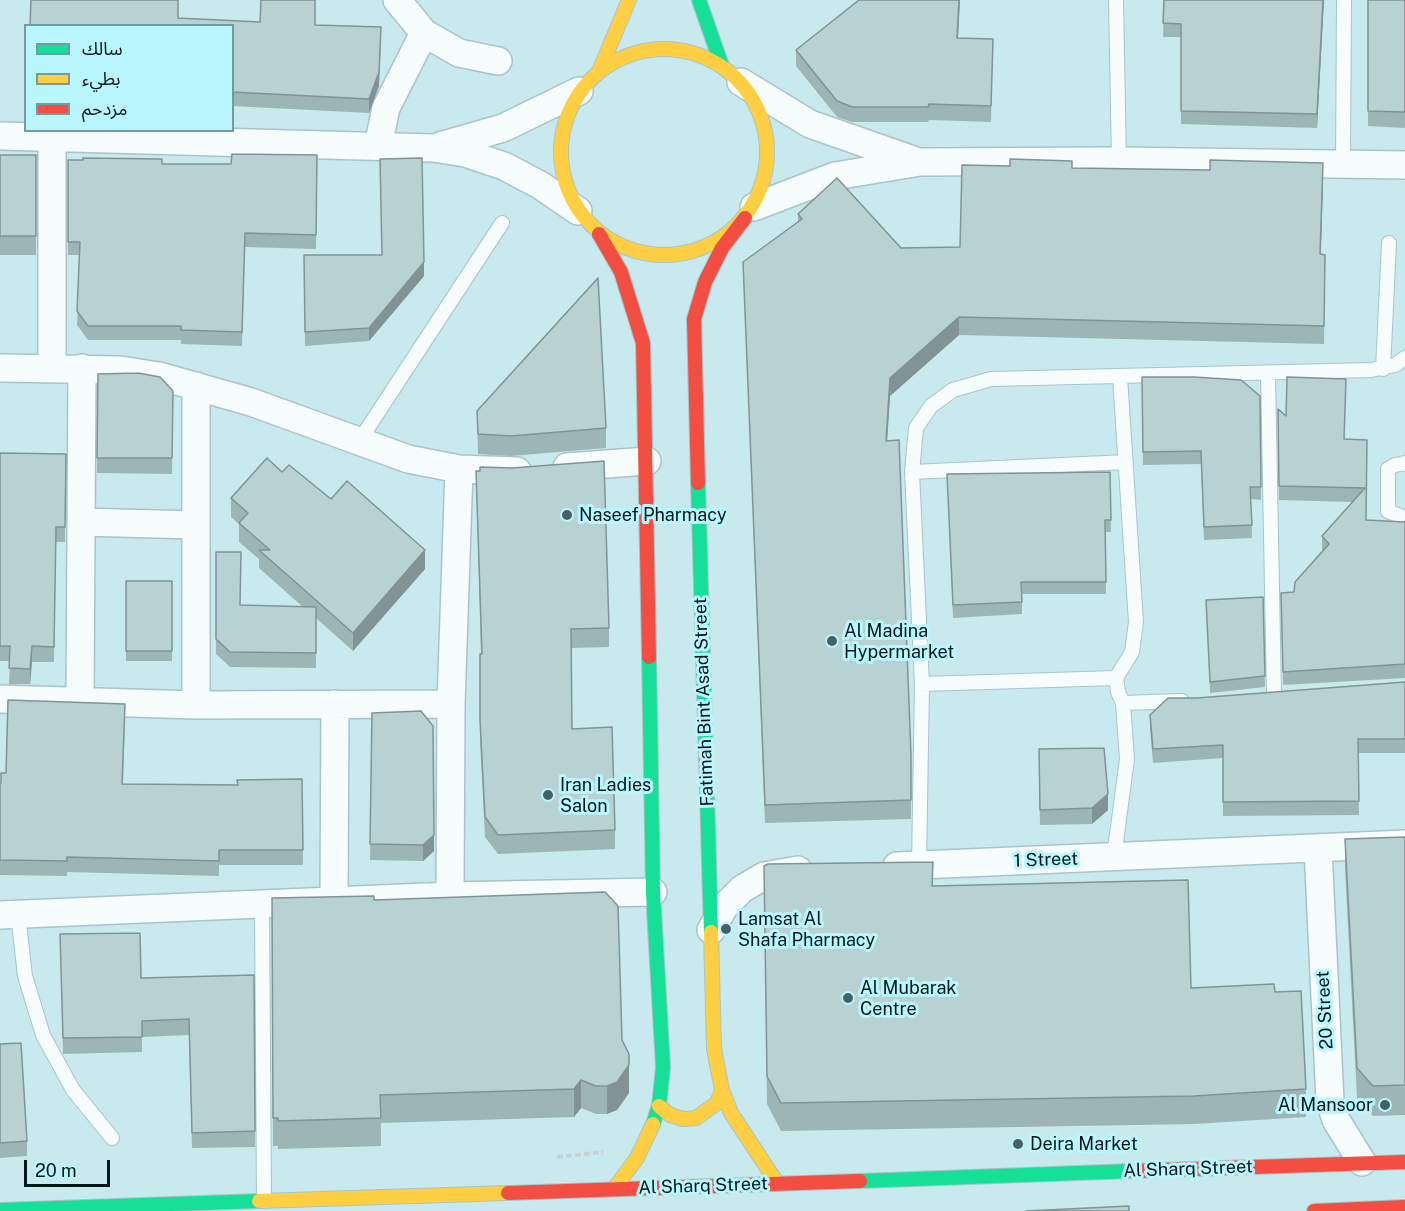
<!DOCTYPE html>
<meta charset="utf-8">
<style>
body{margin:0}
#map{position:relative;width:1405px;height:1211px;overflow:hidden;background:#c8eaef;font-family:"Public Sans","Noto Sans Arabic",sans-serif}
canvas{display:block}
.legend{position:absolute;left:24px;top:24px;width:210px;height:108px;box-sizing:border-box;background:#b9f6fe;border:2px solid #6f9da3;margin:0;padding:8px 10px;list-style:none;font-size:18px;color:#00171a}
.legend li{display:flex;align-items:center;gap:12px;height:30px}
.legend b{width:30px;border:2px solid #6f9da3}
.scale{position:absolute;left:24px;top:1160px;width:86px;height:27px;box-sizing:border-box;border:3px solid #00171a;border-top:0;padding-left:8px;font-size:18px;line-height:21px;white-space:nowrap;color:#00171a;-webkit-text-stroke:4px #b9f6fe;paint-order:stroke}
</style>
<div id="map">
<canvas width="1405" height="1211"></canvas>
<ul class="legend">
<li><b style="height:8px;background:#16e098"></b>سالك</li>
<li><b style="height:8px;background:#ffcf43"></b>بطيء</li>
<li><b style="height:8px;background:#f24e42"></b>مزدحم</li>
</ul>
<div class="scale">20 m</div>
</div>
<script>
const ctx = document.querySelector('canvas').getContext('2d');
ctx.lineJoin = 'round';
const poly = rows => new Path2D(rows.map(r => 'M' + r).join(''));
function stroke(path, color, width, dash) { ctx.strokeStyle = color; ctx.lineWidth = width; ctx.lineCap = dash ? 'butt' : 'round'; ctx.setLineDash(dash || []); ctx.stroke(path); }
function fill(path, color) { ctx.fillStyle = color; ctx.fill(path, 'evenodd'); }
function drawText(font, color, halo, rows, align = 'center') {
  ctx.font = font + ' "Public Sans",sans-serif'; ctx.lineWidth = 6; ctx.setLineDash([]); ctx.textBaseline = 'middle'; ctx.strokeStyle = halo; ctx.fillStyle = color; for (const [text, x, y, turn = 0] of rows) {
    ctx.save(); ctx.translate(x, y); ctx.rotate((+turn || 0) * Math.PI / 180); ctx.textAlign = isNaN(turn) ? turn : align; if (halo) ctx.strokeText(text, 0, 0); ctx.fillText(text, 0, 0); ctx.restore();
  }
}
const path = poly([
 [557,1157,603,1152]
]);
const lane = poly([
 [1116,0,1119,161],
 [1343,163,1344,0],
 [1383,369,1389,243],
 [1268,374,1274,695],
 [358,443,502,223],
 [1405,463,1395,465,1388,469,1388,511,1405,518],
 [912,472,1126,462],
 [1116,678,1118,692,1123,703,1182,701],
 [922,684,1116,678,1132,652,1136,622,1120,377],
 [1114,857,1127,759,1123,703],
 [919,865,922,684,912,472,916,428,931,406,953,390,991,379,1371,370,1395,365,1405,358],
 [262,904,264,1201],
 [18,914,25,976,43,1035,73,1090,112,1138]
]);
const street = poly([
 [397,0,424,33,459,53,498,61],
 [741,82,810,124,913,160],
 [0,136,433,148,465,153,504,166,540,185,578,211],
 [378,146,386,108,424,33],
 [440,146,503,128,579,91],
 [754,207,835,176,920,162,1119,161,1405,165],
 [0,368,120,370,159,376,251,402,408,459,459,469,517,471],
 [52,368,52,136],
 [567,467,647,461],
 [81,522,196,525],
 [0,699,196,705,451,704],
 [80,702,82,368],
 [196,705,196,386],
 [1318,849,1330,1101,1336,1120,1362,1162],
 [897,866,1405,844],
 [450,896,451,704,459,469],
 [334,901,335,704],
 [0,915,450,896,653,892],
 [711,930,724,907,742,889,764,876,798,870]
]);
const fast = poly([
 [699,0,722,66],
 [698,483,711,932],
 [649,657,653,892,663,1067,659,1106,653,1124],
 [860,1181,1133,1171],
 [0,1210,259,1201]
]);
const slow = poly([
 '561 152a103 103 0 1 1 206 0a103 103 0 1 1-206 0Z',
 [600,69,629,0],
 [711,932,714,1049,722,1090,731,1113,777,1183],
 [659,1106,670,1115,683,1119,696,1118,717,1103,722,1090],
 [614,1189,637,1158,653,1124],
 [259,1201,508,1193]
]);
const jam = poly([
 [599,234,621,272,643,343,649,657],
 [698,483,694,319,705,282,722,248,745,218],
 [1133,1171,1405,1162],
 [508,1193,860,1181],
 [1314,1211,1405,1207]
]);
const wall = poly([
 [859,0,960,0,958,38,993,39,991,122,929,120,928,122,852,122,837,117,796,66,796,50],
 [1164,0,1324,0,1317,128,1181,124,1181,37,1163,37],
 [1368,0,1405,0,1405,128,1368,126],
 [178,18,315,25,381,41,379,86,369,113,232,106,232,26],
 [0,155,36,155,36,255,0,255],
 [317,155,316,249,245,247,242,346,181,344,181,340,88,340,77,325,80,255,68,255,68,160,162,164,231,164],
 [1072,168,1323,182,1321,254,1325,255,1324,344,959,335,890,396,887,441,911,756,911,819,765,823,743,262,798,223,798,214,901,248,960,247],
 [304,255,424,276,369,341,305,346],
 [98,374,173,391,172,474,97,473],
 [1142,377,1260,396,1261,500,1251,499,1252,538,1204,540,1201,464,1143,465],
 [1278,409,1286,416,1345,439,1367,440,1366,520,1405,522,1405,678,1283,685,1281,593,1294,592,1323,551,1322,550,1322,536,1353,502,1279,500],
 [477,411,606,428,606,448,511,456,478,454],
 [0,453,66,454,65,542,56,542,54,662,32,662,30,684,9,684,10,661,0,661],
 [476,471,609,628,609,647,572,648,572,729,615,830,615,849,498,854,485,837,480,740,480,654,481,654],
 [282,472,331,499,425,569,353,651,316,618,316,668,230,667,216,654,216,552,240,605,303,607,259,568,259,559,239,542,239,524,231,517,231,498],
 [1110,472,1111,532,1105,532,1106,594,1022,594,1022,614,953,618,947,474],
 [126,581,172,581,172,661,126,661],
 [1263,597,1265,687,1210,693,1206,600],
 [1405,682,1405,753,1358,753,1359,815,1223,816,1223,758,1153,763,1150,729,1150,715,1197,698],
 [372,713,434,851,423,861,370,860],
 [125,719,123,784,238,785,302,779,303,865,219,865,219,876,67,872,67,876,0,875,0,783,1,783,6,773],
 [1039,749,1108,810,1092,824,1040,825],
 [1405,837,1405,1115,1373,1116,1357,1098,1345,869,1345,839],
 [764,866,933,886,1191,988,1275,992,1306,1089,1306,1117,1194,1124,781,1131,767,1104],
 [272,898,374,900,622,1040,629,1093,617,1110,607,1114,596,1114,581,1108,574,1117,381,1123,381,1146,278,1149,278,1146,273,1146],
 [60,934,141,978,254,975,255,1147,192,1148,189,1035,142,1037,142,1052,63,1054],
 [0,1044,27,1141,27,1156,0,1158]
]);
const shadedWall = poly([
 [959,0,960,0,957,54,957,38],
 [1323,0,1324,0,1317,128,1317,114],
 [381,27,379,86,369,113,369,99],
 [1323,163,1323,182,1320,273,1320,254],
 [424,262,424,276,369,341,369,328],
 [959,317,959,335,890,396,886,459,886,441,890,378],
 [425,550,425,569,353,651,353,633],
 [32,646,32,662,30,684,30,669],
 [1108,794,1108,810,1092,824,1092,808],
 [434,835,434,851,423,861,423,845],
 [629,1065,629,1093,617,1110,607,1114,607,1086],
 [581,1080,581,1108,574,1117,574,1089]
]);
const building = poly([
 [31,0,178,0,178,18,260,22,261,0,315,0,315,25,381,27,379,72,369,99,232,92,232,26,30,26,31,0],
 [859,0,959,0,957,38,993,39,991,106,929,104,928,107,852,107,837,101,796,50,859,0],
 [1164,0,1323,0,1317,114,1181,111,1181,24,1163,23,1164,0],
 [1368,0,1405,0,1405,112,1368,111,1368,0],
 [232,154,317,155,316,235,245,233,242,332,181,330,181,326,88,326,77,311,80,242,68,242,68,160,83,160,83,158,162,159,162,164,231,164,232,154],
 [0,155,36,155,36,236,0,236,0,155],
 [422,158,424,262,369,328,305,332,304,255,382,255,380,159,422,158],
 [1010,159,1072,161,1072,168,1210,170,1210,160,1323,163,1320,254,1325,255,1324,326,959,317,890,378,886,441,899,440,911,756,911,800,765,805,743,262,802,219,798,214,837,178,901,248,960,247,962,165,1010,166,1010,159],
 [598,278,606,428,511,436,478,434,477,411,598,278],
 [138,373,160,377,173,391,172,458,97,458,98,374,138,373],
 [1142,377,1194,377,1241,380,1260,396,1261,487,1250,487,1252,525,1204,527,1201,451,1143,452,1142,377],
 [1287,377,1346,379,1344,439,1367,440,1366,520,1405,522,1405,664,1283,672,1281,593,1294,592,1295,582,1329,544,1322,536,1365,488,1279,486,1278,409,1286,416,1287,377],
 [0,453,66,454,65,527,56,527,54,647,32,646,30,669,9,668,10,646,0,646,0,453],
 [267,458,282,472,289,465,331,499,347,481,425,550,353,633,259,550,270,550,239,523,248,513,231,498,267,458],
 [604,461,609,628,571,629,572,729,612,727,615,830,498,835,485,817,480,720,480,654,482,654,476,471,480,471,480,467,512,468,604,461],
 [1110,472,1111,520,1105,520,1106,582,1021,582,1022,602,953,605,947,474,1110,472],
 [216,552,241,552,240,605,316,607,316,653,230,652,216,639,216,552],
 [126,581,172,581,172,651,126,651,126,581],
 [1263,597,1265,676,1210,682,1206,600,1263,597],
 [1405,682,1405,739,1358,739,1359,801,1223,802,1223,745,1153,749,1150,715,1168,698,1197,698,1405,682],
 [8,700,125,704,122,784,238,785,237,780,302,779,303,850,219,850,219,861,67,857,67,861,0,860,0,783,1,783,1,773,6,773,8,700],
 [421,711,433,726,434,835,423,845,370,844,372,713,421,711],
 [1104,748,1108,794,1092,808,1040,810,1039,749,1104,748],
 [1405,837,1405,1085,1373,1086,1357,1068,1345,839,1405,837],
 [933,862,932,886,1188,880,1191,988,1274,984,1275,992,1301,991,1306,1089,1194,1096,781,1103,767,1076,764,866,768,864,933,862],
 [605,892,618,906,622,1040,629,1054,629,1065,617,1082,607,1086,596,1086,581,1080,574,1089,380,1095,381,1118,278,1121,278,1118,273,1118,272,898,374,896,374,900,605,892],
 [140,933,141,978,254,975,255,1131,192,1133,189,1019,142,1021,142,1037,63,1038,60,934,140,933],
 [21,1043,27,1141,0,1143,0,1044,21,1043],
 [1129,1206,1129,1211,1026,1211,1129,1206]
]);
const markers = [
 [567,515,6,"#466165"],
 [832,641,6,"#466165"],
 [548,795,6,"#466165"],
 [726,929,6,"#466165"],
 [848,998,6,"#466165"],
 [1385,1105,6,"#466165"],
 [1018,1144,6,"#466165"]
];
const poiNames = [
 ["Naseef Pharmacy",579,515],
 ["Al Madina",844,631],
 ["Hypermarket",844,652],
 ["Iran Ladies",560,785],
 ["Salon",560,806],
 ["Lamsat Al",738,919],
 ["Shafa Pharmacy",738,940],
 ["Al Mubarak",860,988],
 ["Centre",860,1009],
 ["Al Mansoor",1373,1105,"right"],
 ["Deira Market",1030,1144]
];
const streetNames = [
 ["Fatimah Bint Asad Street",704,702,-92],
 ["1 Street",1046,860,-2],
 ["20 Street",1325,1010,-93],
 ["Al Sharq Street",1188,1169,-2],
 ["Al Sharq Street",703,1186,-2]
];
stroke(lane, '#a9c4c8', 16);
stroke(street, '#a9c4c8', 30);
stroke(fast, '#a9c4c8', 16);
stroke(slow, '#a9c4c8', 16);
stroke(jam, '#a9c4c8', 16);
stroke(path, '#c8d1d4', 4, [6, 3]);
stroke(lane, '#f7fcfd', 14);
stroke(street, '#f7fcfd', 27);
stroke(fast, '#16e098', 14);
stroke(slow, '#ffcf43', 14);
stroke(jam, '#f24e42', 14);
fill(wall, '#9eb5b5');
fill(shadedWall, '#819394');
fill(building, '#b8d2d3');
stroke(building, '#819394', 1.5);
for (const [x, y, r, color] of markers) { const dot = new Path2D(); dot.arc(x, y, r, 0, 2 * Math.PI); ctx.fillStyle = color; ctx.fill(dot); stroke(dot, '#b9f6fe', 2); }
drawText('18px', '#00171a', '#b9f6fe', poiNames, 'left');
drawText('18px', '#00171a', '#b9f6fe', streetNames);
</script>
